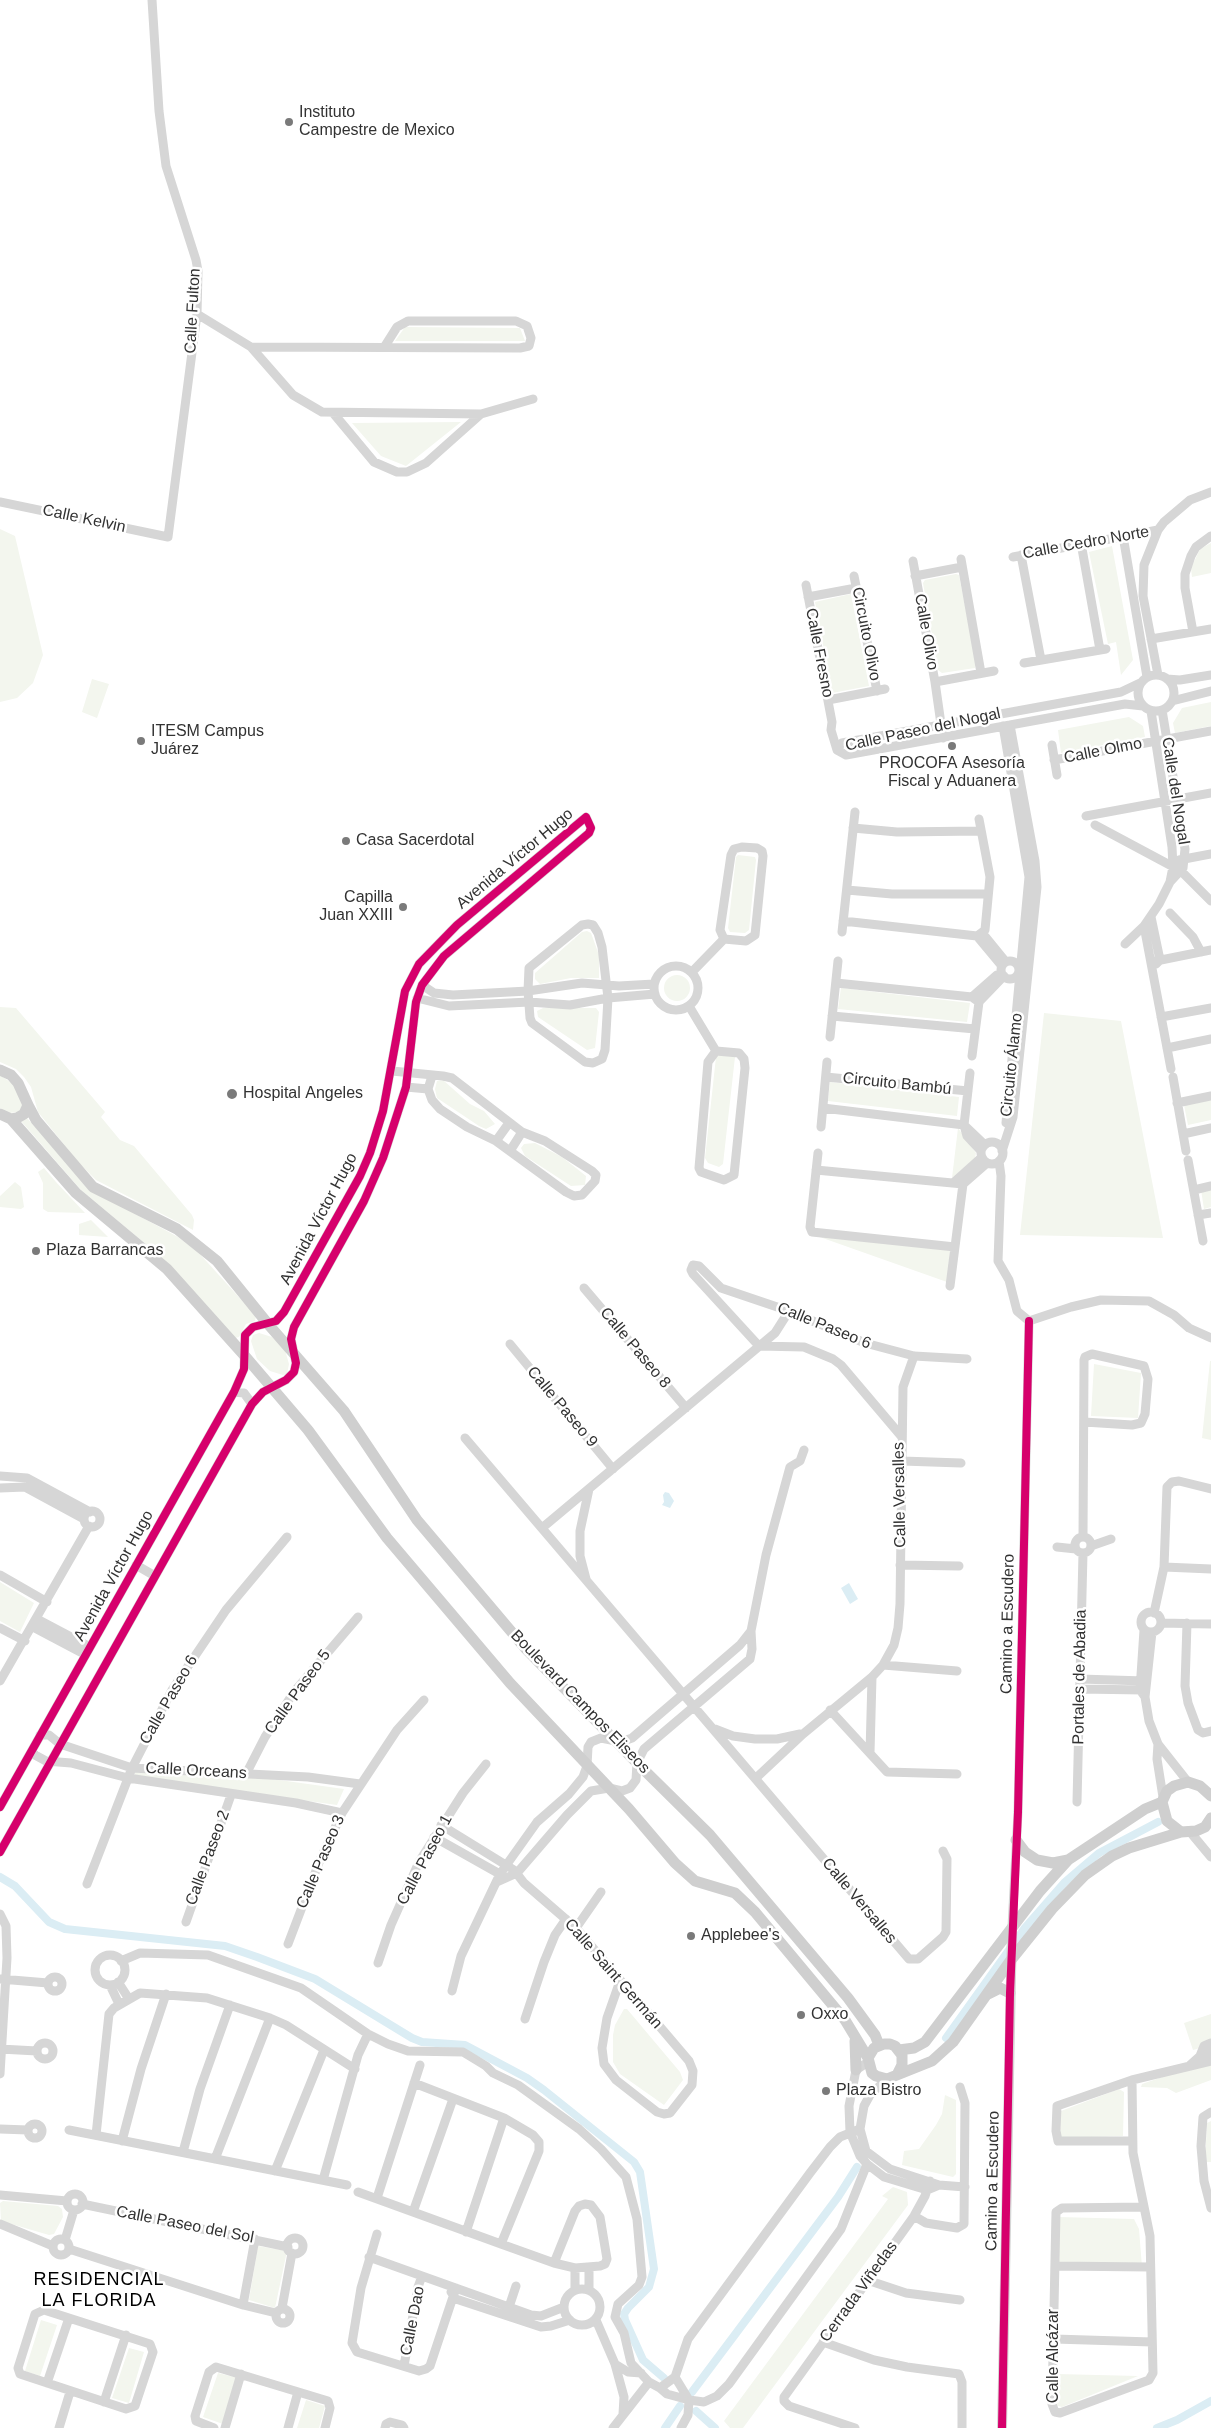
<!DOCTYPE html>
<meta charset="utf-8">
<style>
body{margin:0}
canvas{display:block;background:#fff}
</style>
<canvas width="1211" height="2428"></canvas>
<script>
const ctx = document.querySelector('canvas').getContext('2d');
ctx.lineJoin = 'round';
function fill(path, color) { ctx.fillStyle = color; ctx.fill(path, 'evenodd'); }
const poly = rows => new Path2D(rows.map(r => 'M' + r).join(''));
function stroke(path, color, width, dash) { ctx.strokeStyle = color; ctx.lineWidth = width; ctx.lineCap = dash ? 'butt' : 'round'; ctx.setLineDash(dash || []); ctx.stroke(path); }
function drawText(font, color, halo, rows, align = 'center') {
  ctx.font = font + ' Arial,sans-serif'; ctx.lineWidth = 5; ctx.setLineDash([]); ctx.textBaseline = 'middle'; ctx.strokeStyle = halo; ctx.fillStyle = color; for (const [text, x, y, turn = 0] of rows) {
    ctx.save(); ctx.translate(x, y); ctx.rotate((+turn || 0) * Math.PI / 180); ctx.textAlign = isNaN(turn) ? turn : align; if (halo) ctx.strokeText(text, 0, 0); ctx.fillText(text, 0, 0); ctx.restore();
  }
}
const green = poly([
 [405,327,520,328,525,341,395,341],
 [461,422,406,466,381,456,352,423],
 [0,529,15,536,43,655,33,683,17,698,0,702],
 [1211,543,1211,573,1192,577,1191,568,1200,549],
 [1112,546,1133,660,1121,675,1116,642,1108,644,1089,552],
 [956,574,959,575,976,663,975,668,942,673,938,670,923,583,925,580],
 [851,594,869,686,832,693,815,602],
 [92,679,109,684,97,718,82,712],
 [1211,702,1211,726,1175,733,1173,723,1182,708],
 [1129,717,1143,726,1145,737,1061,753,1058,730],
 [738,855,755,857,756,860,749,930,745,933,730,932,728,928,736,857],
 [587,931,591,933,599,955,599,978,571,978,540,984,535,979,535,973,582,932],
 '664 988a13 13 0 1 1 26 0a13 13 0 1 1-26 0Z',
 [841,988,970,1003,967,1022,838,1009],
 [0,1007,16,1008,105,1112,101,1117,120,1140,134,1146,192,1215,194,1220,193,1230,96,1180,78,1162,38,1112,31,1087,24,1077,16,1069,0,1062],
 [543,1008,596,1008,599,1012,595,1048,587,1050,538,1017,537,1011],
 [1044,1013,1121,1021,1163,1238,1020,1235],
 [718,1055,732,1055,735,1057,723,1164,719,1167,708,1163,705,1158,716,1057],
 [0,1075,13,1084,23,1100,21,1110,18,1112,9,1113,0,1108],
 [443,1080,470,1104,484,1111,495,1124,486,1129,479,1126,437,1098,435,1089,437,1081],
 [830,1082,959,1097,957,1116,828,1101],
 [1211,1100,1211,1120,1188,1125,1184,1105],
 [27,1118,93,1191,178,1237,198,1252,256,1316,255,1321,246,1324,239,1337,235,1338,160,1256,81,1190,21,1121],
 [958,1128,976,1153,975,1158,952,1178],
 [535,1143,562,1157,586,1176,585,1185,571,1186,525,1156,521,1148,524,1144],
 [44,1168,56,1182,85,1213,48,1212,43,1209,43,1183,38,1172],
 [15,1182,21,1187,24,1207,21,1209,0,1207,0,1196],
 [1211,1188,1211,1207,1204,1209,1201,1190],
 [91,1220,108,1237,79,1235,79,1224],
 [817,1236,950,1250,947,1282],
 [259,1333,272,1337,285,1350,289,1364,287,1374,283,1375,270,1371,257,1359,251,1341,253,1335],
 [1210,1361,1211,1361,1211,1440,1202,1438],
 [1094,1364,1141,1373,1138,1418,1091,1416],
 [0,1582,34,1603,20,1632,0,1621],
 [135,1772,272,1779,344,1789,337,1805,194,1785,135,1776],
 [624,2009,627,2009,680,2072,683,2080,664,2105,620,2074,613,2062,613,2035,615,2025],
 [1211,2014,1211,2045,1193,2050,1184,2023],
 [1211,2060,1211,2080,1176,2093,1167,2088,1141,2087,1142,2084],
 [1119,2089,1124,2092,1123,2136,1060,2138,1061,2111],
 [945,2095,956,2100,956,2174,953,2177,902,2165,904,2151,919,2149,936,2125,942,2114],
 [1211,2121,1211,2162,1205,2162,1207,2123],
 [893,2187,907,2192,908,2205,743,2428,730,2428,724,2421,888,2199,882,2196],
 [3,2201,58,2206,62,2209,63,2217,54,2234,49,2235,1,2221,0,2203],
 [1058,2217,1134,2219,1139,2229,1142,2267,1058,2264],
 [258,2246,287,2251,275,2308,249,2300],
 [41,2320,57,2325,40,2376,25,2371],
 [129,2348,144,2352,129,2403,112,2398],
 [218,2373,238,2378,223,2424,203,2417],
 [1057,2374,1138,2376,1062,2407,1055,2405],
 [306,2400,325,2406,319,2428,297,2428]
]);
const water = poly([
 [665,1492,669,1493,674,1501,670,1508,662,1505,664,1502,663,1495],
 [849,1583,858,1599,850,1604,841,1588]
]);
const canal = poly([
 [0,1877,15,1886,49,1922,65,1929,225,1946,257,1957,315,1979,412,2038,422,2042,465,2045,527,2078,544,2090,634,2162,640,2172,654,2269,649,2287,628,2308,624,2314,625,2320,643,2360,664,2378],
 [946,2038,1024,1929,1065,1882,1099,1853,1158,1822],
 [692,2392,838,2197,857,2167],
 [696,2411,715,2428],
 [665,2428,680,2406],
 [1157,2428,1177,2420,1211,2401]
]);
const minor = poly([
 [197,314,251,347,293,395,322,412,481,414,533,399],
 [251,347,520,348,529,346,531,338,527,326,516,321,408,321,397,327,385,346],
 [334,414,374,462,397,472,407,472,426,463,481,414],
 [0,502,168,537,197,314,198,271,196,260,166,166,159,111,152,0],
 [1123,536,1147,677],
 [1081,543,1100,650],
 [1021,555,1041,660],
 [1013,557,1158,530],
 [961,559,981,673],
 [913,561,935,682,943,738],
 [854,576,877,691],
 [915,576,962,567],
 [806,585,832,722,831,730,837,750],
 [808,597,856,588],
 [1193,632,1185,588,1185,574,1191,556,1196,547,1211,536],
 [1151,639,1211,629],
 [1024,663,1106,649],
 '1138 693a18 18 0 1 1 36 0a18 18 0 1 1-36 0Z',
 [1158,675,1143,596,1144,565,1158,530,1164,522,1190,500,1211,492],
 [1167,679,1180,680,1211,675],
 [935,682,994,671],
 [828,700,885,689],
 [1172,701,1211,691],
 [1162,710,1185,849,1183,868,1170,882],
 [1003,726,1029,877,1006,1123],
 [1052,745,1057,775],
 [837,750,842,743,1121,692,1140,683],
 [837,750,846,755,1125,704,1143,706],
 [1054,760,1211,731],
 [1086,816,1211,793],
 [1095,825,1181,871,1211,901],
 [853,828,897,832,981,831],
 [742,847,757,848,762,851,763,856,755,935,746,941,724,939,720,930,731,855,734,849,742,847],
 [1179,860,1211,854],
 [847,890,892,894,988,894],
 [1170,913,1193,937,1201,952],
 [1151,917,1160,960,1156,964],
 [843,921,977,936,985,930,990,877,979,819],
 [588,924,593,925,598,933,602,947,608,998,605,1050,602,1059,593,1063,585,1062,532,1023,530,1018,528,991,529,968,582,925,588,924],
 [1144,926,1171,1069],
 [842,932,855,812],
 [984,935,1006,962],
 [977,936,1002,966],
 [1125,944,1144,926,1159,904,1170,882,1173,867,1172,847,1151,711],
 '1001 970a9 9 0 1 1 18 0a9 9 0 1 1-18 0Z',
 [1151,962,1211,950],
 '654 988a22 22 0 1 1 44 0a22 22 0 1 1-44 0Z',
 [692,972,724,939],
 [836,983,972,997,979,1002],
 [422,985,434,993,453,995,528,991,582,983,619,986,654,984],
 [972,997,997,975],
 [417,998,449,1006,529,1002,570,1005,608,998,655,994],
 [689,1006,716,1051],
 [832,1016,975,1029],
 [1161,1017,1211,1008],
 [830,1037,838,961],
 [1167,1048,1211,1039],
 [716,1051,739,1053,744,1059,745,1068,734,1175,724,1180,701,1172,699,1168,708,1062,716,1051],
 [972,1056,979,1002,1004,976],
 [392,1071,443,1076,452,1078,522,1132,545,1141,592,1171,596,1175,595,1181,582,1195,574,1196,566,1192,496,1141,467,1127,440,1109,432,1100,428,1089,432,1076],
 [970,1073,964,1125,967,1136,981,1151],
 [826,1077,968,1091],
 [1173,1077,1186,1151],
 [406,1087,428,1089],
 [1177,1103,1211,1096],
 [823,1108,964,1125,985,1145],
 [821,1127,827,1062],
 [1183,1134,1211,1128],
 [496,1141,509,1123],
 '981 1153a11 11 0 1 1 22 0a11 11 0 1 1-22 0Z',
 [510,1151,522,1132],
 [1002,1151,1013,1117,1037,887,1035,861,1010,725],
 [818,1153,810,1227,812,1232,955,1247],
 [1188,1160,1203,1241],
 [999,1161,1001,1176,998,1261,1009,1280,1017,1311,1029,1321],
 [816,1170,963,1184],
 [953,1183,982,1157],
 [1194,1190,1211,1186],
 [1198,1215,1211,1213],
 [950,1286,963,1184,987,1163],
 [584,1288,686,1408],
 [1029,1321,1071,1307,1101,1300,1149,1301,1174,1315,1189,1328,1211,1338],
 [510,1344,613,1469],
 [759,1346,693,1274,691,1270,693,1265,699,1266,721,1288,789,1311,865,1343,914,1356,967,1359],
 [759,1346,804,1347,833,1359,841,1365,902,1437],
 [234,1392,244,1393,252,1404],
 [465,1438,909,1959,918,1959,943,1937,946,1932,947,1859,943,1851],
 [902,1461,961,1463],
 [0,1476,27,1478,90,1512],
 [0,1488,25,1487,84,1519],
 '84 1519a8 8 0 1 1 16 0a8 8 0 1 1-16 0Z',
 [542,1528,775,1333,789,1311],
 '1075 1545a8 8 0 1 1 16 0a8 8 0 1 1-16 0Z',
 [1083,1537,1084,1366,1084,1360,1085,1357,1092,1354,1144,1366,1148,1379,1145,1414,1141,1423,1132,1425,1084,1422],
 [1091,1546,1111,1539],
 [1057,1547,1076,1549],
 [136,1565,155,1576],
 [900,1565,959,1566],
 [1164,1567,1211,1569],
 [0,1575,47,1602],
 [586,1579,580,1556,580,1531,589,1489],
 '1141 1622a10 10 0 1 1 20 0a10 10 0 1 1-20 0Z',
 [1154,1613,1164,1567,1167,1487,1172,1482,1179,1481,1211,1489],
 [37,1619,90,1647],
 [1161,1623,1211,1624],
 [1187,1623,1185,1686,1188,1703,1198,1730,1203,1733,1211,1731],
 [33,1627,86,1655],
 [0,1628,25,1641],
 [1144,1630,1140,1690,1145,1697],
 [1152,1632,1145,1697,1149,1721,1158,1744,1188,1782],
 [883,1665,957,1671],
 [1080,1679,1145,1681],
 [0,1681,89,1526],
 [1080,1689,1144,1690],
 [830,1710,887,1772,957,1774],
 [715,1729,733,1736,755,1739,777,1739,800,1734],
 [40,1735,49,1735,60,1744,132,1768,308,1777,360,1784],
 [1158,1744,1157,1759,1163,1797],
 [32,1750,35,1755,46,1761,71,1763,128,1778,296,1803,342,1813],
 [870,1753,872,1677],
 [246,1774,265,1737,294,1692,358,1617],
 [756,1778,803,1734,872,1677,883,1665,894,1645,898,1628,900,1604,903,1387,914,1356],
 [1077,1802,1083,1553],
 [0,1807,234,1392,244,1369,245,1335,253,1327,276,1321,284,1312,360,1176,370,1153,383,1111,405,991,419,964,457,925,586,817,591,828,589,833,444,956,422,985,416,1002,406,1087,383,1158,364,1201,294,1327,291,1339,296,1363,294,1372,286,1380,263,1392,252,1404,0,1852],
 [441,1825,514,1870,524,1883,576,1928,689,2061,693,2071,692,2085,670,2113,664,2114,657,2112,616,2080,604,2064,602,2048,607,2018,620,1981],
 [1191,1833,1211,1857],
 [434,1837,505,1877],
 [497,1882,517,1873,567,1815,591,1791,609,1788,622,1791,630,1788,636,1780,637,1763,644,1749,750,1659,752,1649,751,1631,766,1555,790,1467,800,1461,804,1450],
 [87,1884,132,1768,172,1690,226,1610,287,1537],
 [0,1914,6,1926,7,1958,0,2074],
 [186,1922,231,1795],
 [1012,1927,1018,1812,1029,1321],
 [576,1928,601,1892],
 [288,1944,320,1860,342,1813,397,1730,424,1700],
 '95 1970a15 15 0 1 1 30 0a15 15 0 1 1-30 0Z',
 [121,1961,140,1953,208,1955,301,1988,368,2034,388,2044,408,2051,463,2052,486,2066,493,2073,518,2085,579,2129,601,2149,626,2177,637,2219,642,2277,639,2285,618,2304,615,2317,624,2333,631,2363,649,2382,613,2428],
 [378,1963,391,1925,419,1862,463,1793,486,1764],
 '48 1984a7 7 0 1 1 14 0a7 7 0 1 1-14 0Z',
 [0,1979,48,1983],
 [118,1982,129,1999],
 [110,1985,119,2004],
 [452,1991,461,1956,500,1874,537,1822,569,1794,583,1777,587,1766,588,1747,591,1742,601,1738,621,1742,632,1738,740,1645,751,1631],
 [525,2019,544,1962,555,1935,566,1919],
 '37 2051a8 8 0 1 1 16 0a8 8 0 1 1-16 0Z',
 [0,2049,37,2051],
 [1200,2056,1204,2046,1211,2043],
 [868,2062,856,2070,849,2106,850,2132,860,2156,867,2164,884,2177,927,2190,939,2185],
 [1190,2065,1200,2056,1211,2052],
 [887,2079,870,2095,864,2106,860,2129,866,2151,890,2169,939,2185,965,2187],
 [1132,2080,1133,2153,1150,2236,1153,2373,1149,2380,1060,2413,1055,2412,1052,2404,1056,2212,1062,2208,1143,2207],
 [414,2083,504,2118,533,2135,539,2142,539,2151,501,2244],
 [1211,2112,1203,2117,1201,2146,1204,2181,1211,2208],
 '28 2131a7 7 0 1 1 14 0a7 7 0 1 1-14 0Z',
 [0,2129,28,2130],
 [69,2130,347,2185],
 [96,2135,109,2014,114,2008,140,1993,207,1998,270,2018,286,2025,355,2069],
 [122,2141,141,2069,166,1994],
 [1132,2141,1058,2141,1056,2131,1057,2106,1132,2080,1211,2061],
 [183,2152,200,2089,230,2005],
 [215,2159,270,2018],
 [275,2171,324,2050],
 [323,2180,358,2055,368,2034],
 [358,2192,501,2244,554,2263,575,2268,600,2266,605,2264,607,2259,600,2217,591,2205,585,2204,579,2206,575,2211,554,2263],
 '67 2202a8 8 0 1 1 16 0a8 8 0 1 1-16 0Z',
 [0,2195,67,2201],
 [377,2198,420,2065],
 [82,2204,288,2247],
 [413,2212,453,2099],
 [914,2216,926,2223,957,2228,964,2224,965,2103,960,2087],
 [0,2224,53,2246],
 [466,2232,504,2118],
 [377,2234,361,2288,352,2343,357,2352,419,2371,426,2369,430,2366,456,2288],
 '287 2246a8 8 0 1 1 16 0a8 8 0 1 1-16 0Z',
 '53 2247a8 8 0 1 1 16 0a8 8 0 1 1-16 0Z',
 [65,2240,74,2210],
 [69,2249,243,2305,276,2313],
 [369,2257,531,2315,541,2316,564,2307],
 [1055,2266,1150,2267],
 [589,2268,589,2290],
 [867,2280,906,2293,960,2300],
 '564 2307a18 18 0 1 1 36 0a18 18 0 1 1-36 0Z',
 [575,2290,575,2268],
 [451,2292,456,2299,541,2327,551,2326,570,2320],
 [243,2305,255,2239],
 [509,2307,516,2286],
 [282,2308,292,2253],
 '276 2316a7 7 0 1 1 14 0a7 7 0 1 1-14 0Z',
 [44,2310,150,2344,153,2352,135,2406,126,2409,20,2374,18,2368,35,2314,44,2310],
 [596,2320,615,2364,624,2397,623,2414],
 [1054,2339,1152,2342],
 [823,2342,874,2360,907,2367,959,2374,962,2382,962,2428],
 [615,2364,628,2372,641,2373],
 [404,2366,418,2287,422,2276],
 [675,2377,689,2400,688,2415,681,2428],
 [649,2382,660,2388,675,2377,688,2339,810,2173,830,2147,840,2137,860,2129],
 [47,2383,69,2318],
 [660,2388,667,2394,689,2400,704,2402,717,2396,729,2384,841,2229,867,2164],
 [104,2402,126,2335],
 [59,2428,70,2392],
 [214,2428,196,2421,195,2416,209,2372,216,2367,328,2401,330,2408,325,2428],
 [225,2428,241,2374],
 [288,2428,298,2392],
 [385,2428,386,2424,390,2422,402,2425,404,2428],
 [855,2428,789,2406,784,2401,784,2397,914,2216,925,2196,930,2181]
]);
const tertiary = poly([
 [1002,2428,1012,1927]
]);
const secondary = poly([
 [0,1070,11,1075,18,1083,28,1105,24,1114,17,1118,11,1119,0,1114],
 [28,1105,36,1120,93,1187,177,1229,217,1261,268,1324,344,1411,417,1520,526,1649,637,1763,710,1835,848,1998,875,2035,879,2045],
 [11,1119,76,1193,167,1269,244,1355,308,1430,387,1538,510,1683,629,1809,675,1863,695,1881,735,1893,755,1912,845,2020,868,2058,872,2073,876,2076,887,2079,897,2075,902,2065,902,2055,895,2046,890,2044,884,2044,874,2048,868,2058],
 [1211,1796,1200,1786,1188,1782,1174,1786,1167,1791,1162,1802,1167,1821,1181,1832,1196,1831,1205,1827,1211,1818],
 [1016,1840,1025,1852,1037,1860,1053,1863,1068,1860],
 [988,1994,1000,1988,1010,1993],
 [855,2041,856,2070],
 [899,2050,914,2048,925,2042,1040,1891,1068,1860,1145,1809,1162,1802],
 [897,2075,932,2061,953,2042,1011,1960,1052,1909,1085,1875,1112,1856,1129,1848,1181,1832]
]);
const cycleway = poly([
 [0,1807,234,1392,244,1369,245,1335,253,1327,276,1321,284,1312,360,1176,370,1153,383,1111,405,991,419,964,457,925,586,817,591,828,589,833,444,956,422,985,416,1002,406,1087,383,1158,364,1201,294,1327,291,1339,296,1363,294,1372,286,1380,263,1392,252,1404,0,1852],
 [1002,2428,1010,1993,1018,1812,1029,1321]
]);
const markers = [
 [289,122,5,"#7a7a7a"],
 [141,741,5,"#7a7a7a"],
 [952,746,5,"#7a7a7a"],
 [346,841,5,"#7a7a7a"],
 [403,907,5,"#7a7a7a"],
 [232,1094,6,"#7a7a7a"],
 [36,1251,5,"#7a7a7a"],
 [691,1936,5,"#7a7a7a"],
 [801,2015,5,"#7a7a7a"],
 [826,2091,5,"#7a7a7a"]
];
const poiNames = [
 ["Instituto",299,113],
 ["Campestre de Mexico",299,131],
 ["ITESM Campus",151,732],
 ["Juárez",151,750],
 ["PROCOFA Asesoría",952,764,"center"],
 ["Fiscal y Aduanera",952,782,"center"],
 ["Casa Sacerdotal",356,841],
 ["Capilla",393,898,"right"],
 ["Juan XXIII",393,916,"right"],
 ["Hospital Angeles",243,1094],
 ["Plaza Barrancas",46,1251],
 ["Applebee's",701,1936],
 ["Oxxo",811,2015],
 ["Plaza Bistro",836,2091]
];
const streetNames = [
 ["Calle Fulton",193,311,-87],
 ["Calle Kelvin",84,519,12],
 ["Calle Cedro Norte",1086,543,-10],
 ["Calle Olivo",926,632,80],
 ["Circuito Olivo",866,634,79],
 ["Calle Fresno",819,653,79],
 ["Calle Paseo del Nogal",923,730,-12],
 ["Calle Olmo",1103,751,-11],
 ["Calle del Nogal",1175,791,81],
 ["Avenida Víctor Hugo",515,859,-40],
 ["Circuito Álamo",1012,1065,-84],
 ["Circuito Bambú",897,1084,6],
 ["Avenida Víctor Hugo",319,1219,-62],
 ["Calle Paseo 6",824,1326,22],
 ["Calle Paseo 8",635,1348,50],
 ["Calle Paseo 9",562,1407,50],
 ["Calle Versalles",900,1495,-91],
 ["Avenida Víctor Hugo",114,1576,-61],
 ["Camino a Escudero",1008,1624,-89],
 ["Portales de Abadia",1080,1677,-89],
 ["Calle Paseo 5",298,1692,-54],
 ["Calle Paseo 6",169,1700,-60],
 ["Boulevard Campos Eliseos",580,1702,46],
 ["Calle Orceans",196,1771,3],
 ["Calle Paseo 2",208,1858,-70],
 ["Calle Paseo 1",425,1860,-62],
 ["Calle Paseo 3",321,1862,-67],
 ["Calle Versalles",859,1901,50],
 ["Calle Saint Germán",613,1974,49],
 ["Camino a Escudero",993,2181,-89],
 ["Calle Paseo del Sol",185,2225,11],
 ["Cerrada Viñedas",859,2292,-54],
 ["Calle Dao",413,2321,-79],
 ["Calle Alcázar",1054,2356,-90]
];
const neighbourhoodNames = [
 ["RESIDENCIAL",99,2280],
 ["LA FLORIDA",99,2301]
];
fill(green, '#f3f6ee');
fill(water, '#dbedf4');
stroke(canal, '#dbedf4', 8);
stroke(minor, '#d6d6d6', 9);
stroke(tertiary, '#d6d6d6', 10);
stroke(secondary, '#cfcfcf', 11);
stroke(cycleway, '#d6006c', 8);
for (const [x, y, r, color] of markers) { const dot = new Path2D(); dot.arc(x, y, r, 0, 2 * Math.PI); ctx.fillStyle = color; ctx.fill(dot); stroke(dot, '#fff', 2); }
drawText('16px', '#323232', '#fff', poiNames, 'left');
drawText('16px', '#323232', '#fff', streetNames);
ctx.letterSpacing = '1px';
drawText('18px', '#000', '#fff', neighbourhoodNames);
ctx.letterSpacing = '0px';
</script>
